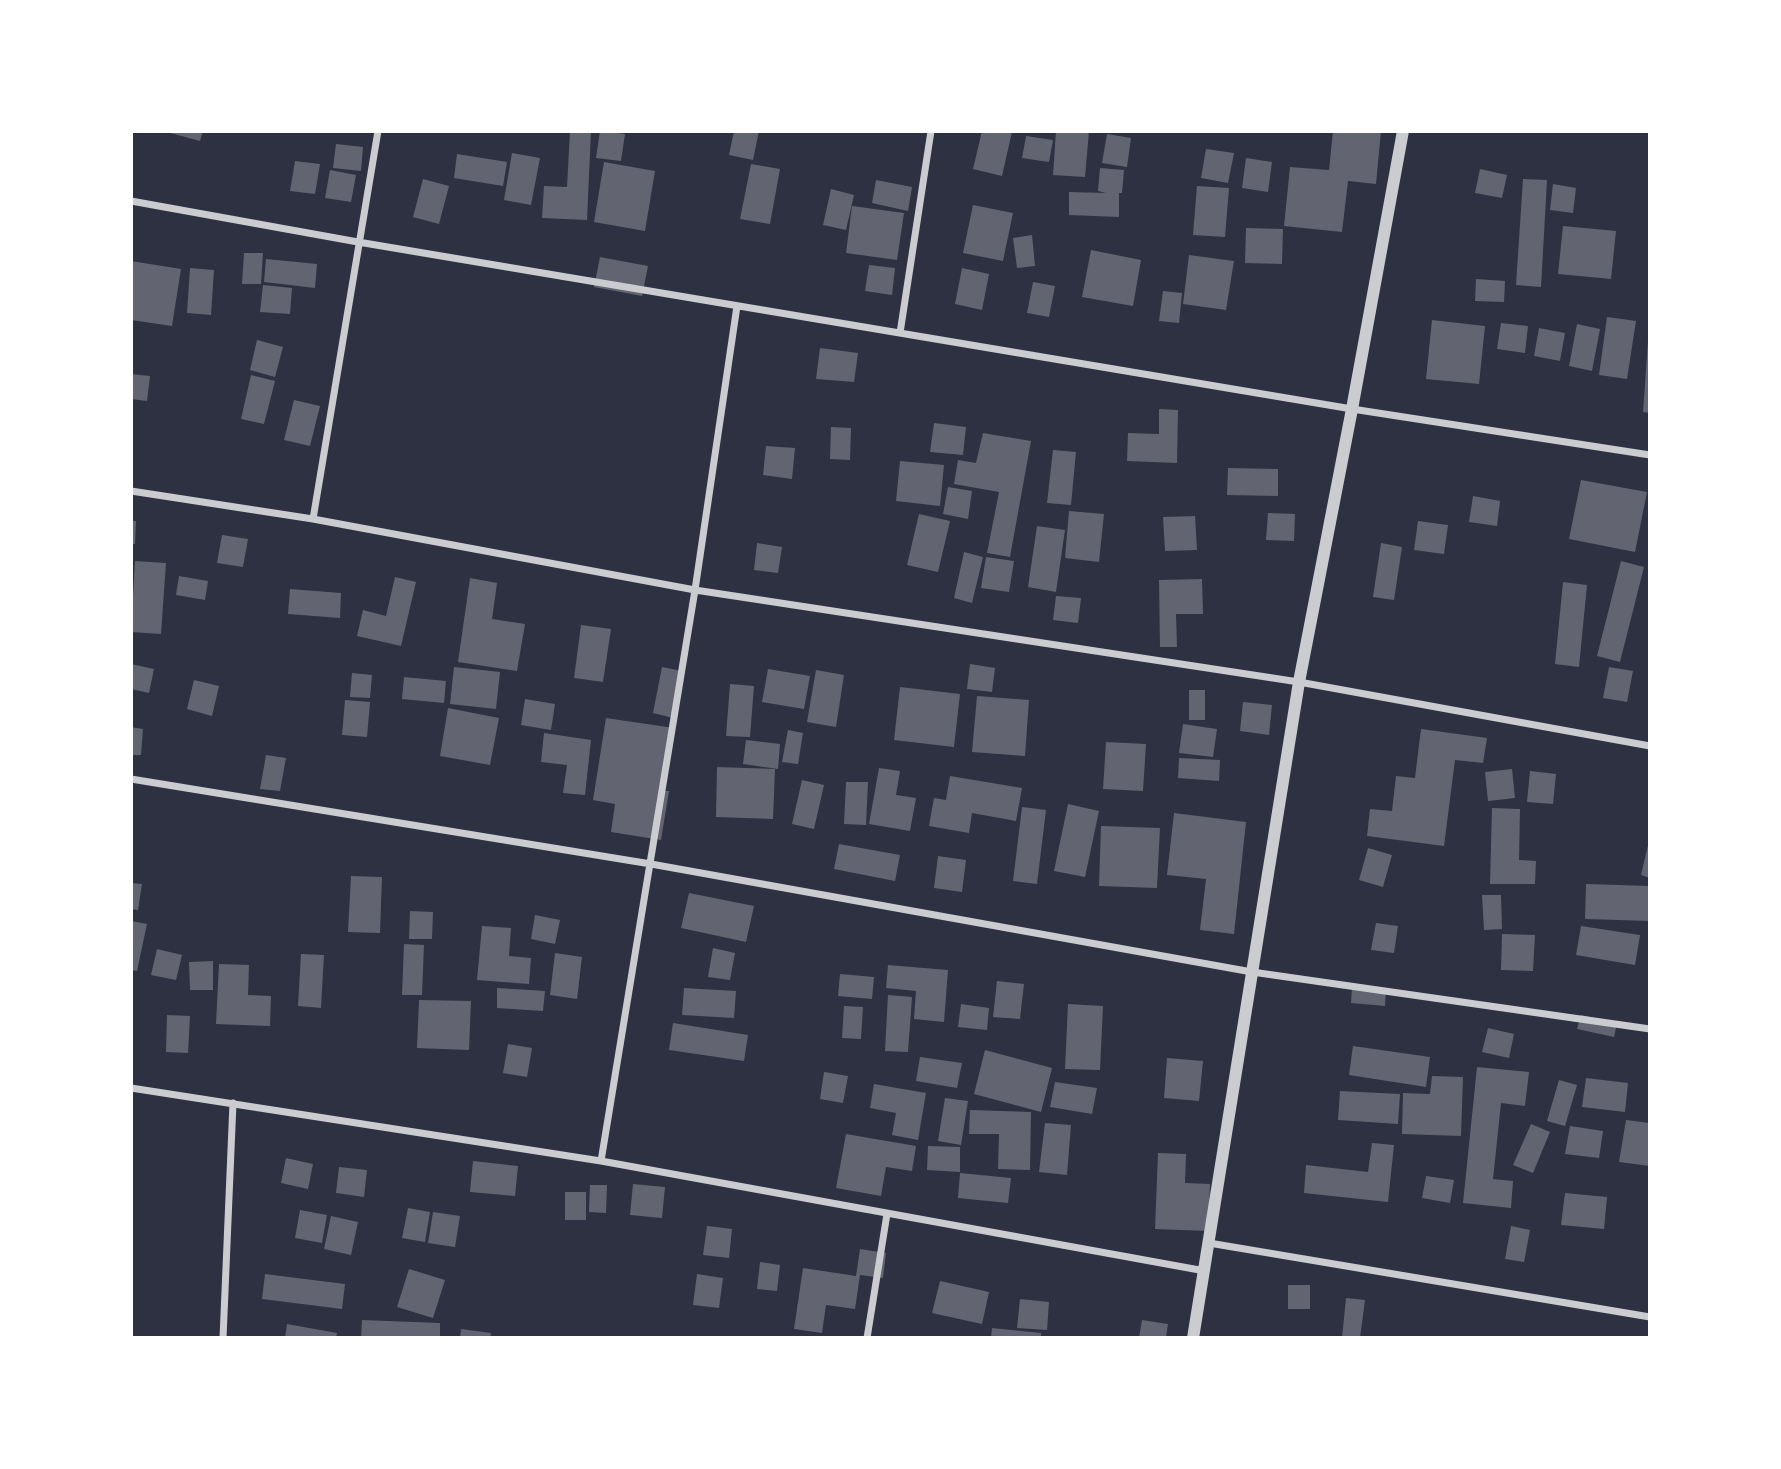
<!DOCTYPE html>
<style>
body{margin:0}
#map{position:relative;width:1781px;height:1469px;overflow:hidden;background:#2d3142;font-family:"Nunito Sans",sans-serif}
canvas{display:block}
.frame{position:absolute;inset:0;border:133px solid #fff;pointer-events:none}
</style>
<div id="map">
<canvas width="1781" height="1469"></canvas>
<div class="frame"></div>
</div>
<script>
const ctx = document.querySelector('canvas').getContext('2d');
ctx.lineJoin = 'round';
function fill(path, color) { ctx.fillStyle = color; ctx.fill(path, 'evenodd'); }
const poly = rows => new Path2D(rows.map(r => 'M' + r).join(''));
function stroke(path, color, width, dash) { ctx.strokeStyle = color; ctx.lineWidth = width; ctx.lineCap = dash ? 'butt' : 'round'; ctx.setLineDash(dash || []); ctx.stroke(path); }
const building = poly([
 [163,131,203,131,200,141],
 [570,131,591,131,587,220,542,218,544,186,567,187],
 [600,131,625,134,621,161,596,158],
 [734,131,759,131,753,160,729,155],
 [982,131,1012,132,1002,176,973,169],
 [1056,131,1089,131,1085,177,1053,175],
 [1333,131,1381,131,1376,184,1348,181,1342,232,1284,226,1290,167,1329,170],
 [1107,134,1131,138,1127,167,1102,163],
 [1026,136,1053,140,1049,162,1022,158],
 [336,144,363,147,361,171,333,168],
 [1206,149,1234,153,1228,183,1201,178],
 [512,153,540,158,531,205,504,200],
 [457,154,507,162,503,186,454,178],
 [1246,158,1272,162,1268,192,1242,188],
 [295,161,320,164,315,194,290,191],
 [604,162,655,171,645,231,594,222],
 [751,164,780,169,770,224,740,219],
 [1100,168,1124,170,1122,193,1119,193,1119,217,1069,215,1069,192,1106,193,1098,191],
 [1480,169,1507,175,1502,198,1475,193],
 [330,170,356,175,351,202,325,198],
 [423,179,449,186,439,224,413,217],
 [1523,179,1547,180,1541,287,1516,285],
 [876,180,912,187,908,211,872,203],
 [1553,184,1576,188,1573,213,1550,210],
 [1197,186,1229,188,1225,237,1193,235],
 [831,189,854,195,846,230,823,225],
 [973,205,1013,213,1003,261,963,253],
 [852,206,904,213,897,260,846,253],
 [1563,226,1616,231,1611,279,1558,274],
 [1246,228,1283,229,1282,264,1245,263],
 [1032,235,1035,266,1017,268,1013,238],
 [1091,250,1141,260,1133,306,1082,297],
 [244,253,263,253,261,284,242,284],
 [1189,255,1234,261,1226,310,1183,304],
 [600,257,648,266,642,296,594,287],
 [266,259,317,264,315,288,264,282],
 [131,261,181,269,172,326,131,320],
 [869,265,895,268,892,295,865,291],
 [190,268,214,270,211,315,187,313],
 [962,268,989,274,982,310,955,304],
 [1476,279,1505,281,1504,302,1475,301],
 [1033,282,1055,286,1049,317,1027,313],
 [263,285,292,288,290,314,260,312],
 [1163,291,1182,293,1179,323,1159,321],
 [1607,317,1636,321,1627,379,1599,375],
 [1432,320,1485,326,1479,384,1426,379],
 [1501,323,1528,326,1525,353,1497,349],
 [1577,324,1600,329,1592,371,1569,366],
 [1539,328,1565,333,1560,361,1534,356],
 [257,340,283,347,275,377,250,370],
 [1648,341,1650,341,1650,413,1643,412],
 [820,348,858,353,854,382,816,379],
 [131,374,150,376,147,401,131,399],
 [251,375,275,381,264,424,241,419],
 [294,400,320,406,310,446,284,440],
 [1159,409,1178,410,1177,463,1127,461,1128,433,1159,434],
 [934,423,966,427,963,455,930,452],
 [831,427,851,428,850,460,830,459],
 [983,433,1031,441,1010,557,987,553,999,492,954,484,958,460,976,463],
 [766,446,795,448,792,479,763,475],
 [1053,450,1076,452,1071,505,1047,503],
 [900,461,944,465,940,506,896,501],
 [1228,468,1278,469,1278,496,1227,495],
 [1581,480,1647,492,1635,552,1569,539],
 [948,487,972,491,968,519,943,514],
 [1473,496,1500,501,1497,526,1469,522],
 [1069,511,1104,514,1099,562,1065,558],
 [1268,513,1295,514,1294,541,1266,540],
 [919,514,950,521,938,572,907,565],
 [1195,516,1197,550,1165,551,1163,517],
 [131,521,136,521,135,544,131,544],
 [1418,521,1448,525,1444,554,1414,550],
 [1037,526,1065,530,1056,592,1028,587],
 [222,535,248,539,243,567,217,563],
 [757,543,782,547,778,573,754,570],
 [1381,543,1402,547,1394,600,1373,597],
 [964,552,983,557,972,603,954,598],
 [986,557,1014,561,1009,592,981,588],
 [135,561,166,563,161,634,131,632],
 [1621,561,1644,567,1620,662,1597,656],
 [179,576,208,581,205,600,176,595],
 [395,577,416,582,401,646,357,636,363,610,386,616],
 [470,578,497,583,492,619,525,624,517,671,458,662],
 [1202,579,1203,614,1176,614,1177,647,1160,647,1159,580],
 [1563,582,1587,585,1579,667,1555,664],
 [290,589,341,593,340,618,288,614],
 [1056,596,1081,598,1078,623,1053,620],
 [581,625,611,629,603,682,574,678],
 [131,664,154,669,149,693,131,689],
 [970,664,995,668,992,692,967,689],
 [454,667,500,672,496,709,450,704],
 [662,667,682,671,673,718,653,713],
 [1609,667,1633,671,1627,702,1603,698],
 [768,669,810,676,804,709,762,702],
 [816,670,844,675,836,727,807,722],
 [352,673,372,675,370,698,350,697],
 [404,677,446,681,444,703,402,699],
 [194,680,219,686,212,716,187,709],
 [730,684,754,686,750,737,726,736],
 [900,687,960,694,954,747,894,740],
 [1189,690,1205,690,1205,720,1189,720],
 [977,696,1029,700,1025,756,972,752],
 [525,699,555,704,551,730,521,725],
 [345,700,370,702,367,737,342,735],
 [1243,702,1272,705,1269,735,1240,731],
 [448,708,499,718,490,765,440,756],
 [606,718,674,728,664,791,669,791,661,840,611,832,615,804,593,800],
 [1183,724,1217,729,1213,757,1179,753],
 [131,727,143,729,141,755,131,755],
 [1421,729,1487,738,1483,763,1455,760,1444,846,1367,836,1370,809,1392,811,1396,776,1415,778],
 [788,730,803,733,798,764,782,762],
 [544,733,591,740,585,795,563,793,567,765,541,762],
 [746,740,780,744,778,769,743,764],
 [1106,742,1146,744,1143,791,1103,789],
 [266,755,286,758,280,791,260,789],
 [1179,758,1220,760,1219,781,1178,778],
 [717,767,775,769,773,819,716,817],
 [879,768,900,771,896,795,916,798,910,831,869,824],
 [1512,769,1515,798,1488,801,1485,772],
 [1530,771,1556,774,1553,804,1527,802],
 [950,776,1022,788,1016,821,972,813,969,833,929,826,934,798,946,800],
 [802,780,824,785,814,829,792,824],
 [846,782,868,782,866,825,844,824],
 [1068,804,1099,811,1085,877,1054,871],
 [1022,807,1046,810,1037,884,1013,881],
 [1492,808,1520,809,1519,860,1536,861,1535,884,1490,884],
 [1174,813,1246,822,1234,934,1200,930,1206,879,1167,875],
 [1101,826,1160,828,1157,888,1099,886],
 [1649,841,1650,841,1650,878,1641,875],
 [839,844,900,855,895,881,834,869],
 [1368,848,1392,855,1383,887,1359,880],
 [938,856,966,860,962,892,934,888],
 [351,876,382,877,380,933,348,932],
 [131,883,142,884,138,910,131,909],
 [1586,884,1650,886,1650,921,1585,919],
 [689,893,754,906,746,942,681,928],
 [1482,895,1501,895,1502,929,1484,930],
 [410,911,433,912,432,939,409,939],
 [535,915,560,920,555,944,531,939],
 [131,921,147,924,137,971,131,970],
 [1376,923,1398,926,1394,953,1371,950],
 [482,926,511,928,509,956,531,958,529,984,477,980],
 [1581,926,1640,935,1635,965,1576,955],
 [1502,934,1535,935,1533,971,1501,970],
 [404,944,424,945,422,995,402,995],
 [713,948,735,953,730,980,708,977],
 [157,949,182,955,176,980,151,975],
 [555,953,582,957,577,999,550,995],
 [301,954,324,955,321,1008,298,1006],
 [213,961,213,990,190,990,189,962],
 [219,964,249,965,248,995,271,996,270,1026,216,1024],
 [888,965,948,970,944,1022,914,1019,916,991,886,988],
 [840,974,874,977,872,999,838,996],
 [997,981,1024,984,1020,1019,993,1017],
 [1352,987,1386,990,1385,1006,1351,1003],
 [497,988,545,991,543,1011,497,1008],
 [684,988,736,991,734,1018,682,1015],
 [888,995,912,997,908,1052,885,1051],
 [419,1000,471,1001,469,1050,417,1048],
 [961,1004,989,1008,987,1030,958,1027],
 [1068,1004,1103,1006,1100,1070,1065,1069],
 [844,1006,863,1007,861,1039,842,1038],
 [167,1015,190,1016,188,1053,166,1052],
 [1581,1015,1617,1023,1614,1037,1577,1029],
 [673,1023,748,1035,744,1061,669,1050],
 [1488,1028,1514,1034,1509,1058,1482,1052],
 [508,1044,532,1048,527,1077,503,1073],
 [1353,1046,1430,1057,1426,1087,1349,1075],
 [985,1050,1052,1068,1041,1112,974,1094],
 [920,1057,962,1063,957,1088,916,1081],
 [1167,1058,1203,1061,1199,1101,1164,1098],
 [1477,1067,1529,1072,1525,1106,1501,1103,1493,1179,1513,1181,1511,1208,1463,1203],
 [824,1072,848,1076,843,1103,820,1099],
 [1432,1076,1463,1077,1461,1136,1402,1134,1403,1093,1430,1094],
 [1586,1078,1628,1083,1625,1112,1582,1107],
 [1559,1080,1577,1085,1565,1126,1547,1121],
 [1055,1082,1097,1088,1092,1114,1050,1107],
 [874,1084,926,1093,918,1140,892,1135,896,1113,870,1108],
 [1340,1091,1400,1094,1398,1124,1338,1120],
 [945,1098,968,1101,961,1145,938,1141],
 [970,1110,1031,1112,1030,1170,998,1169,999,1134,969,1134],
 [1626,1120,1650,1123,1650,1166,1619,1162],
 [1045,1123,1071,1125,1067,1175,1039,1172],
 [1531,1124,1550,1132,1533,1173,1513,1165],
 [1570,1126,1603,1131,1599,1158,1565,1154],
 [846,1134,916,1146,912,1171,886,1167,881,1196,836,1188],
 [1372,1143,1394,1145,1388,1202,1304,1193,1306,1165,1368,1172],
 [928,1146,960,1147,960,1172,927,1170],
 [1158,1153,1186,1154,1185,1183,1210,1184,1208,1231,1155,1229],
 [286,1158,313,1164,308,1189,281,1183],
 [473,1161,518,1166,515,1196,470,1192],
 [339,1167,367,1170,364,1197,336,1193],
 [960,1173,1011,1178,1008,1203,958,1198],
 [1426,1176,1454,1180,1450,1203,1422,1198],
 [633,1184,665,1187,662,1218,630,1215],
 [590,1185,607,1185,606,1213,589,1212],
 [565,1192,586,1192,586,1220,565,1220],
 [1565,1193,1607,1197,1604,1229,1561,1225],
 [408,1208,430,1212,425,1242,402,1238],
 [300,1210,327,1215,322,1243,295,1238],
 [433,1212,460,1216,455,1247,428,1243],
 [331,1216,358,1222,351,1255,324,1249],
 [707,1226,732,1229,729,1258,703,1255],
 [1511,1226,1530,1230,1524,1262,1505,1259],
 [860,1249,886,1253,883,1278,860,1275,855,1309,826,1305,822,1333,794,1329,803,1268,856,1276],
 [760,1262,780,1265,777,1291,757,1289],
 [409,1269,445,1280,433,1318,397,1307],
 [265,1274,345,1284,342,1309,262,1299],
 [697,1274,723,1278,719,1308,693,1305],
 [940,1281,989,1292,982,1324,932,1313],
 [1288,1285,1310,1285,1310,1309,1288,1309],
 [1346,1298,1365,1300,1360,1338,1342,1338],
 [1020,1299,1049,1302,1047,1330,1017,1328],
 [362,1320,440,1323,440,1338,361,1338],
 [1142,1320,1168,1324,1166,1338,1139,1338],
 [287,1324,337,1333,336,1338,285,1338],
 [992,1328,1041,1333,1041,1338,991,1338],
 [461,1329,491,1333,490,1338,460,1338]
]);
const minor = poly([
 [131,201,358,242,1352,409,1650,455],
 [900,333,931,131],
 [131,491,313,519,695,590,1299,682,1650,746],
 [313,519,378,131],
 [131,779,651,864,1252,972,1650,1029],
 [131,1088,601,1161,1205,1271],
 [601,1161,695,590,737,306],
 [1209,1243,1650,1317],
 [223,1338,233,1103],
 [867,1338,887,1214]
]);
const tertiary = poly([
 [1193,1338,1299,682,1352,409,1403,131]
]);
fill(building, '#626471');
stroke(minor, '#caccd0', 7);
stroke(tertiary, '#caccd0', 12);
</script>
